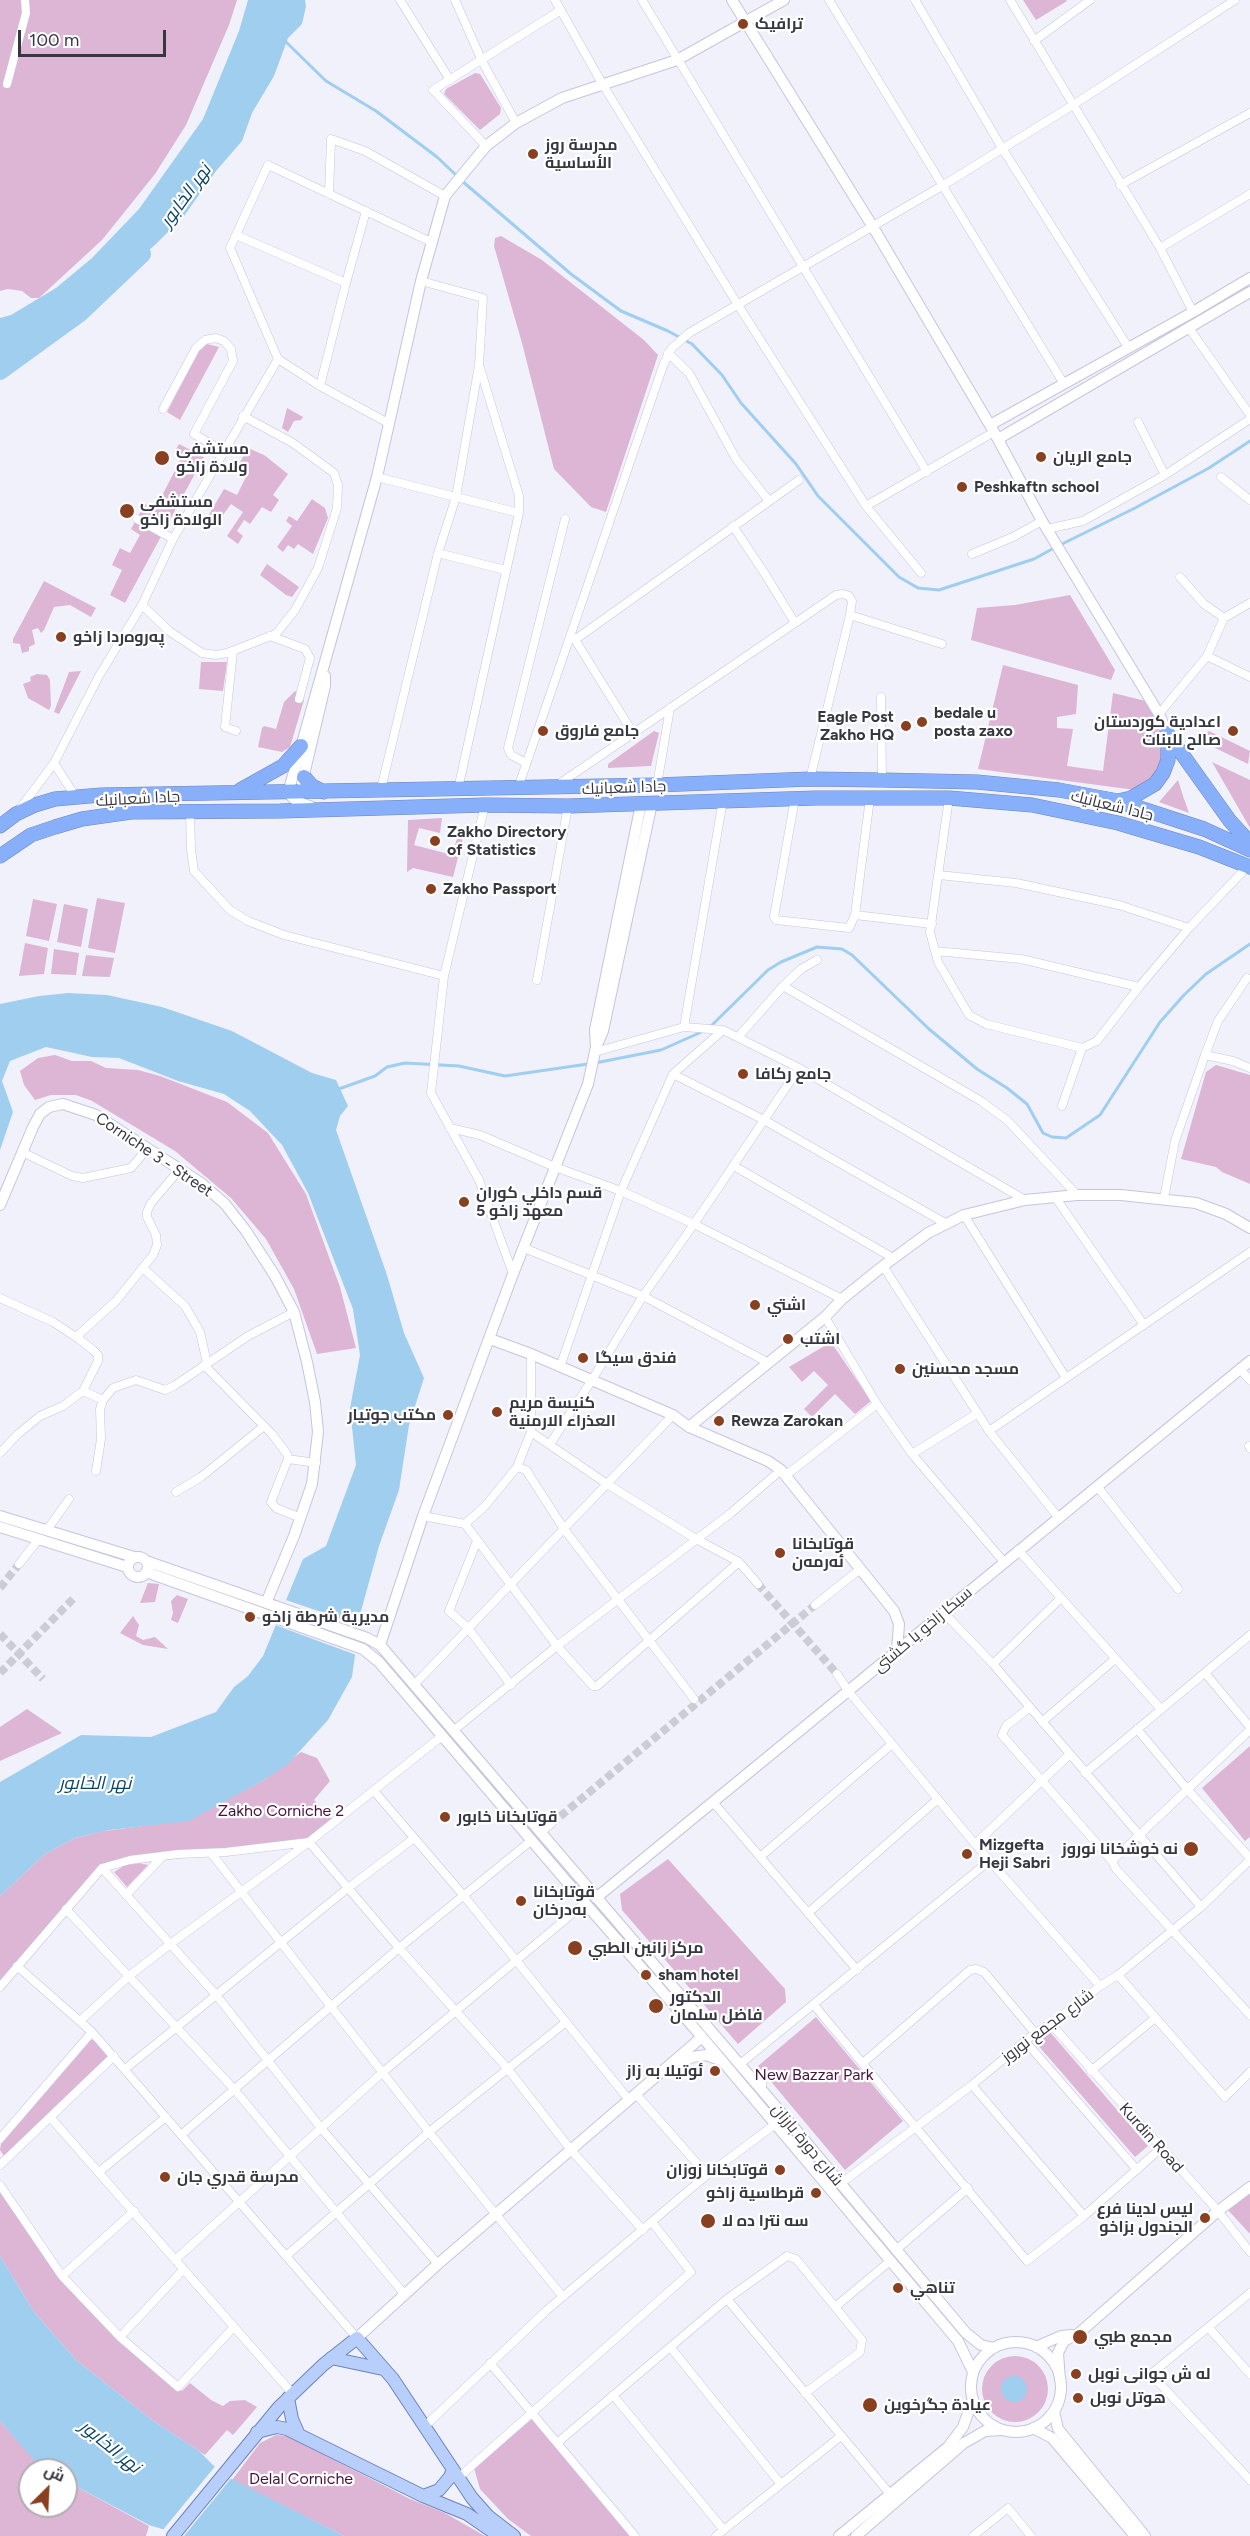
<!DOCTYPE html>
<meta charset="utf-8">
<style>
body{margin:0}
#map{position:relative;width:1250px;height:2536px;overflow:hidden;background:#f1f1fc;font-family:Figtree,Cairo,sans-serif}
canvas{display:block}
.north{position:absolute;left:18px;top:2458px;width:60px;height:60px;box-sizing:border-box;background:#fff;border:2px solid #afafb3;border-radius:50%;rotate:24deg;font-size:16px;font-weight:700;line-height:24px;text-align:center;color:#373742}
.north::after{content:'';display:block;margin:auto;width:21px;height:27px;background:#884020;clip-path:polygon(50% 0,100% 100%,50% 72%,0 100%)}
.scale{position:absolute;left:18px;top:30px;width:148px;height:27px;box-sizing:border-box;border:3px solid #373742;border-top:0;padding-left:8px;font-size:18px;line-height:21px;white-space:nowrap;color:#373742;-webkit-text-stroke:4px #fff;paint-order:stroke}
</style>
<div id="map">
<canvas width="1250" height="2536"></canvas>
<div class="north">ش</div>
<div class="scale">100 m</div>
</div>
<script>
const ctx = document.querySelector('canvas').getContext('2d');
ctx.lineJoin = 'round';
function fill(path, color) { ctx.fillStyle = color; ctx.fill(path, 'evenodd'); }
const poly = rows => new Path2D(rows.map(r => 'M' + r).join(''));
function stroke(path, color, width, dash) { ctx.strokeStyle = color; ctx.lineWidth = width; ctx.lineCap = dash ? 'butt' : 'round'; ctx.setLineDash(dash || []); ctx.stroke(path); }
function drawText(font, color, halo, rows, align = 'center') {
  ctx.font = font + ' Figtree,Cairo,sans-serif'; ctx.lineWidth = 4.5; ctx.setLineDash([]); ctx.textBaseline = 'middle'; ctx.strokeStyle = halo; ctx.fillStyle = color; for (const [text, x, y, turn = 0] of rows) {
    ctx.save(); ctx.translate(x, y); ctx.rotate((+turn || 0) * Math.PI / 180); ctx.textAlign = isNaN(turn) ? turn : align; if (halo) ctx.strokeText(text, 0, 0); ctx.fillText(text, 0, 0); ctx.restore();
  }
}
const green = poly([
 [0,0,237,0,229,25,186,125,155,174,102,240,39,298,31,298,22,291,8,289,0,291],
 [1023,0,1066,0,1067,1,1036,20],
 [475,73,480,74,501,108,500,114,480,130,444,94,446,89],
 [501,236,542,260,644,340,658,355,606,512,591,507,554,469,522,343,494,246,495,238],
 [207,344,219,347,180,420,167,412,199,351],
 [287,408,303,417,301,420,294,421,288,432,282,428],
 [179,444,204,457,125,603,110,595,122,570,112,565,120,548,130,553,140,535,131,529,145,504,155,509,182,457,174,453],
 [248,448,264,455,288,474,273,495,279,500,271,512,262,507,250,524,244,520,237,531,243,536,238,544,227,536,243,512,231,504,215,526,207,518,224,489,237,495,246,477,235,471],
 [312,499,325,508,328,518,313,554,298,544,294,549,288,545,283,552,277,547,292,526,286,521,289,516,297,521],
 [267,564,299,587,292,597,286,595,260,575],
 [44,581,96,608,91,617,70,605,54,607,44,630,41,633,38,628,32,630,35,644,29,647,29,651,22,653,20,644,13,643,13,639],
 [1070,595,1115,670,1111,680,971,640,977,608,1015,605],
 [201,662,227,662,223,691,199,689],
 [1003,665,1078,685,1076,714,1057,717,1057,728,1073,729,1067,766,1103,771,1113,693,1146,701,1167,738,1164,764,1153,781,1135,790,978,769],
 [81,671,59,714,54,712,69,672],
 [37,674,47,675,50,680,51,706,49,710,28,698,23,684,31,681,30,677],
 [295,691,304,700,290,747,282,752,258,747,262,728,264,726,276,729,284,702],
 [654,731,659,733,651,766,608,768,608,764],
 [1209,731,1250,751,1248,764,1201,741,1198,737],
 [1212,762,1250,780,1250,828],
 [1178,780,1183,796,1189,813,1159,802],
 [442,818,440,833,419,828,414,845,452,855,458,835,463,838,453,877,413,868,407,872,408,820],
 [97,898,125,903,115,953,88,948],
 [33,899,57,904,49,941,26,936],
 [64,904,88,909,81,947,57,942],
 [25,943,48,948,44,974,19,976],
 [54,949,79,953,76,975,51,974],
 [86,955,114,958,110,977,82,976],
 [55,1055,72,1061,91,1061,106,1068,138,1070,160,1076,227,1102,268,1133,306,1194,340,1287,356,1348,317,1354,294,1289,266,1239,231,1198,175,1151,92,1101,76,1095,51,1095,35,1100,24,1085,20,1071,38,1058],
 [1216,1065,1250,1075,1250,1184,1222,1172,1216,1167,1181,1159,1206,1072],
 [831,1342,871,1401,855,1414,835,1394,812,1417,804,1409,828,1385,814,1371,802,1382,789,1367],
 [148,1583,159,1584,155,1602,140,1603],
 [177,1595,188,1599,178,1623,171,1620,173,1613,171,1601],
 [133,1616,139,1625,136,1636,143,1640,155,1637,168,1649,143,1645,120,1633],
 [27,1709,62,1733,0,1761,0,1727],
 [1250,1746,1250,1837,1245,1841,1202,1788],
 [301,1752,317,1758,330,1781,314,1800,335,1822,309,1842,102,1868,0,1987,0,1896,45,1854,75,1838,104,1831,188,1820,264,1780],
 [668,1859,785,1989,786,2002,738,2044,622,1910,620,1894],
 [139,1863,148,1865,127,1887,114,1872,127,1864],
 [816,2017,903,2121,845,2170,758,2066],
 [1050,2032,1148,2146,1135,2157,1036,2043],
 [91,2040,95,2040,110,2056,4,2156,0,2150,1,2144],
 [0,2185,62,2276,120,2337,182,2391,190,2383,211,2400,223,2406,230,2401,245,2400,257,2407,233,2435,227,2430,205,2455,152,2420,76,2360,34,2312,0,2256],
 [1250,2190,1250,2234,1227,2209],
 '982 2389a33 33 0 1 1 66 0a33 33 0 1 1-66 0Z',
 [532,2419,633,2536,531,2536,508,2519,480,2489,474,2468],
 [0,2421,44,2470,30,2470,30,2506,66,2506,66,2481,149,2526,146,2536,0,2536],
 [276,2435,288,2436,410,2499,445,2513,485,2536,344,2536,232,2480,260,2443]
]);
const water = poly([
 [248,0,305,0,306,6,302,24,288,38,274,76,252,113,242,141,216,171,184,216,156,244,104,290,55,325,0,369,0,318,11,315,56,288,92,258,139,209,203,119,239,31],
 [68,993,107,995,162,1007,232,1031,312,1073,336,1080,348,1106,340,1116,336,1130,387,1275,404,1333,424,1378,409,1425,399,1490,379,1546,361,1611,352,1677,328,1720,288,1764,264,1780,189,1821,109,1830,75,1838,45,1854,0,1896,0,1782,81,1735,151,1737,216,1712,234,1687,248,1676,263,1656,303,1559,326,1546,356,1465,350,1408,360,1355,353,1309,308,1193,282,1145,250,1111,224,1094,178,1081,119,1058,92,1057,46,1047,10,1061,2,1081,13,1112,0,1150,0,1004,39,996],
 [0,2256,34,2312,76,2360,152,2420,199,2451,222,2474,344,2536,185,2536,149,2525,66,2481,66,2470,41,2468,0,2421],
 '1001 2389a13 13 0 1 1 26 0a13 13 0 1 1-26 0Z'
]);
const pier = poly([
 [286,1600,362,1626,359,1656,275,1625],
 [217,2464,233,2476,184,2536,162,2531]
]);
const stream = poly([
 [284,40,326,81,376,111,437,157,457,176],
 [462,181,571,274,621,311,668,331,692,344,722,375,741,403,796,464,818,496,899,577,918,588,939,590,1034,559,1054,548],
 [1060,545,1135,508,1209,468,1250,441],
 [711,1026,768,970,781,962,817,947,842,949,852,955,929,1029,977,1069,1007,1088,1027,1104,1043,1133,1052,1137,1066,1138,1100,1115,1160,1022,1184,995,1206,974,1250,944],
 [595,1063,661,1050,706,1030],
 [336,1090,375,1076,387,1067,405,1063,459,1066,505,1076,588,1064]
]);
const river = poly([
 [0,371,80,313,142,254]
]);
const streetTunnel = poly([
 [758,1584,837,1674],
 [0,1588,19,1564],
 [0,1634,43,1679],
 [0,1673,75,1597],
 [551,1824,815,1605]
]);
const street = poly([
 [400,0,450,80],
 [455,0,482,61,516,123],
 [555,0,603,85,738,305,866,506,994,432],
 [642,0,927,472],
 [829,0,1064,384],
 [915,0,1002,148,1128,347],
 [1010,0,1160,248,1193,312],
 [1034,41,1090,0],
 [7,84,26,13,25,0],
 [486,146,433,90,561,10],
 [1120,185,1250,113],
 [329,194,331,139,365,151,445,196],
 [236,235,346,283,366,211],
 [1160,248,1250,194],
 [1189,328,1250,415],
 [668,353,689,373,736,459,769,501],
 [320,386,346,283],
 [163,409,196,348,205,340,216,338,224,341,231,349,233,361,194,434,223,451],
 [1138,422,1165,475],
 [390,424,320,386,278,359,230,248,268,165,431,242],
 [377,477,519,513],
 [1221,477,1250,500],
 [866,506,921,573],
 [137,519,173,539],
 [733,526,765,574,795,623],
 [1047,529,1083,521,1165,475,1250,419],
 [438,553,505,570],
 [972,554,1013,537,1042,521],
 [1180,577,1204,604,1224,618],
 [142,605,169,631,202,653,216,655,227,653,276,634,295,610,318,568,337,508,338,485,334,473,293,443,243,416],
 [850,615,942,644],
 [270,636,305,649,310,658,299,699],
 [574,638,633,733],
 [576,639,799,480],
 [233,651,225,727,236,731],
 [1207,656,1250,677],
 [881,697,882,780],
 [1159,714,1207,656,1224,618,1250,603],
 [54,763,75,796],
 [526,763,511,755,508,748,565,519],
 [657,785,670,708],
 [556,786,836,595,843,594,849,596,852,601,850,615,810,779],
 [518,788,664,363,672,348,689,333,942,186,1073,105,1235,0],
 [381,789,438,553,456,497,479,365,483,298,421,281],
 [458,789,519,513,519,496,480,368],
 [795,798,774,917,776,920,849,928,855,915,870,798],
 [949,798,930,932,938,962,969,1015,986,1024,1082,1048,1097,1041,1139,987,1189,928,1248,866],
 [485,805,444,976,431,1093,479,1180,513,1274],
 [19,810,54,763,99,676,142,605,173,539,278,359],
 [190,812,191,850,194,871,230,910,248,921,284,935,444,976],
 [939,875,1016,883,1119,905,1189,928],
 [855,915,932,924],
 [935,951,1021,959,1139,987],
 [537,980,568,806],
 [783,986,981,1101,1008,1121,1077,1195],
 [684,1027,723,800],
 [739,1036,783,986,801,969,817,960],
 [595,1052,684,1027,723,1030,799,1068,1025,1200],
 [1205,1055,1218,1021,1247,978],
 [673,1074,764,1120,945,1223],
 [1062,1106,1082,1048],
 [450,1128,480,1135,555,1167,621,1191,694,1224,842,1299],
 [22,1152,72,1176,83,1178,131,1168,148,1148],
 [734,1166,893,1258],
 [1055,1197,1144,1325],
 [1164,1198,1175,1141,1205,1055,1233,1061,1250,1068],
 [964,1215,1066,1378],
 [524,1248,643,1296,767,1362],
 [883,1266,989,1431,1058,1517],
 [144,1269,185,1306,200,1332,207,1363],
 [0,1298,53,1322,79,1339,93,1350,98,1355,98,1361,83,1391,63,1406,40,1416,18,1434,0,1453],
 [825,1317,877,1404,912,1454,1004,1562],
 [76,1337,116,1301,153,1255,157,1245,156,1235,147,1217,147,1212,151,1203,180,1169],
 [204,1365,272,1434,287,1454,288,1459,271,1502,276,1508,301,1518],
 [560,1367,621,1191,673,1074,723,1030],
 [1240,1369,1250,1380],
 [83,1391,103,1400],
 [989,1431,1250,1252],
 [531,1432,607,1484,696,1539,739,1562,758,1584],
 [550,1444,592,1380,643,1296,694,1224,799,1068],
 [1249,1446,1250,1448],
 [912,1454,978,1413],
 [288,1459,316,1463],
 [517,1467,526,1470,564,1529,694,1699],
 [96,1471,101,1439,100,1409,103,1400,113,1388,136,1380,165,1390,174,1386,248,1336,294,1312],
 [785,1476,877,1404],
 [1097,1486,1178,1589],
 [176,1492,201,1477,264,1426],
 [423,1516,465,1524,557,1646,593,1686,597,1686,739,1562],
 [465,1524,485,1506,517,1467,531,1432,531,1354],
 [47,1530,69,1499],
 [477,1541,449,1611,468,1628,511,1685],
 [1018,1550,1161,1709],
 [19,1564,38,1540],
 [815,1605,859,1570],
 [944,1613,993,1664,1201,1907],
 [993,1664,1060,1599],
 [1205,1673,1250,1727],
 [837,1674,849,1692,975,1844,1100,1986],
 [414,1685,673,1415],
 [1029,1708,1006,1726,1002,1735,1112,1861,1116,1869,1250,2015],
 [1042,1722,1115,1659],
 [1137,1729,1187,1789,1250,1858],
 [453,1731,557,1646,731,1513,781,1470],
 [1085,1773,1250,1635],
 [374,1791,464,1896,629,2100],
 [713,1802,857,1970],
 [540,1833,551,1824],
 [975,1844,1069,1755],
 [211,1853,429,2132,563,2297],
 [760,1857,892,1744],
 [1112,1861,1250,1730],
 [102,1868,217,1996,321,2128,438,2264],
 [126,1895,163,1856],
 [66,1909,234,2089,405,2295],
 [808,1913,938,1799],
 [17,1966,92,2032,357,2338],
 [1118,1975,1225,2097,1250,2072],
 [0,1987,102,1868,130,1860,178,1854,226,1852,309,1842,442,1736],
 [814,2005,1027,2261,1084,2216,1160,2149],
 [80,2021,129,1976,169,1945,309,1842,399,1948,507,2068,571,2150,643,2230],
 [1051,2024,1218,2211,1250,2252],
 [1025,2041,1137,2170],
 [863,2063,970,1970,976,1969,984,1972,1035,2033],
 [739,2065,989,1861],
 [125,2069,348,1888,413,1839],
 [1091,2071,1155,2018],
 [972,2085,1084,2216],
 [762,2091,762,2080,765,2076],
 [636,2094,707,2175],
 [50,2117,292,2393],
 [181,2135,399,1948,532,1840],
 [0,2139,92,2032],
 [0,2165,114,2056],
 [99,2172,166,2117],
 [840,2184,972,2085,1035,2033,1051,2024,1100,1986,1118,1975,1201,1907,1250,1860],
 [0,2185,62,2276,120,2337,178,2387,233,2328],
 [896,2250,968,2188],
 [286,2256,429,2132,566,2022],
 [175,2260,383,2072,585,1903],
 [62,2276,134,2211],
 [1250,2293,1151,2374,1250,2480],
 [727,2299,890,2494],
 [835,2307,889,2262],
 [1209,2328,1250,2374],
 [120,2337,183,2270],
 [671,2348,780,2483],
 [490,2363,635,2536],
 [613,2395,723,2529],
 [424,2427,547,2310,707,2175,774,2125],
 [557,2443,727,2299,787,2256,796,2259,862,2340,860,2352,805,2393],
 [458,2478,691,2272,652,2222],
 [716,2536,841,2436],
 [973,2536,1008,2508,1031,2536]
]);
const secondary = poly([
 [732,0,873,227,994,432,1042,521,1159,714,1167,733],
 [990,425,1193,312,1250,278],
 [998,439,1250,292],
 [302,783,325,686,325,676],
 [314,808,295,800,288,793,377,477,421,281,445,196,486,146,516,123,562,98,677,60,784,0],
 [596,1047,595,1030,641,804],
 [0,1205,33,1127,40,1114,49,1107,63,1104,96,1115,201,1183,225,1204,246,1231,275,1276,294,1312,307,1362,315,1402,318,1432,312,1484,294,1536,266,1603],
 [490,1339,531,1354,673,1415,689,1427,768,1461,781,1470,894,1611,899,1624,897,1651],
 [689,1427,825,1317,842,1299,883,1266,928,1233,964,1215,1025,1200,1077,1195,1121,1195,1196,1203,1226,1214,1250,1228],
 [0,1516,134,1557],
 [0,1527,127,1567],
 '128 1567a10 10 0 1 1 20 0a10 10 0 1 1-20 0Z',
 [146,1561,367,1638,380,1645,790,2123,966,2333,981,2345,994,2348],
 [146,1572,363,1649,379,1662,585,1903,702,2037,958,2341,973,2372],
 [380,1645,423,1516,513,1274,588,1084,596,1047,603,1031,652,803],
 [596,1898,1250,1361],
 [675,2064,693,2057,706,2055,720,2060],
 [357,2338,438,2264,702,2037],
 '971 2387a45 45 0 1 1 90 0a45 45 0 1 1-90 0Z',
 [1036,2347,1061,2336,1072,2335],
 [1060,2380,1058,2353,1064,2341,1078,2334,1218,2211,1250,2187],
 [1054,2411,1058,2429,1145,2536],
 [1033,2428,1052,2438,1135,2536],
 [839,2536,948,2447,963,2427,973,2399],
 [856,2536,964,2443,985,2431,1001,2430]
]);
const primary = poly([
 [331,2358,383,2369],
 [288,2398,292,2419,299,2435],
 [257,2432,277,2427,287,2429,423,2496,467,2514,499,2536],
 [423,2496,439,2490,450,2477,453,2469],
 [173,2536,279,2407,323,2365,357,2338,393,2379,472,2498,488,2516,514,2536]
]);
const highway = poly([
 [1167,733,1230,821,1250,843],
 [304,777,312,786,324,792],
 [240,790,283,766,301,746],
 [1118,801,1131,798,1155,784,1163,773,1168,760,1168,735],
 [0,826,16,814,35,805,55,799,101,795,657,785,810,779,882,780,977,782,1059,790,1118,801,1204,829,1250,850],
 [0,856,31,835,55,827,82,819,131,812,280,811,485,805,568,806,816,798,949,798,1032,805,1118,823,1199,847,1250,867]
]);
const markers = [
 [743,24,6,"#884020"],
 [533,154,6,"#884020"],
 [1041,457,6,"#884020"],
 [162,458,8,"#884020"],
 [962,487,6,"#884020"],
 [127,511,8,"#884020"],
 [61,637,6,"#884020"],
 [922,722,6,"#884020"],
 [906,726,6,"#884020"],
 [543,731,6,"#884020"],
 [1233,731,6,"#884020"],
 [435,841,6,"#884020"],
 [431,889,6,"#884020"],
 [743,1074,6,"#884020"],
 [464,1202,6,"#884020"],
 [755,1305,6,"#884020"],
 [788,1339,6,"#884020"],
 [583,1358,6,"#884020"],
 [900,1369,6,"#884020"],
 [497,1412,6,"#884020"],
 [448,1415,6,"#884020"],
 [719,1421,6,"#884020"],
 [780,1553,6,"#884020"],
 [250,1617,6,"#884020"],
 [445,1817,6,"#884020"],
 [1191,1849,8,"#884020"],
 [967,1854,6,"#884020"],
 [521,1901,6,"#884020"],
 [575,1948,8,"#884020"],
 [646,1975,6,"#884020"],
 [656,2006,8,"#884020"],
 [715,2071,6,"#884020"],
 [780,2170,6,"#884020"],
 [165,2177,6,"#884020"],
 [816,2193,6,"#884020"],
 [1205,2218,6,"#884020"],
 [708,2221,8,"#884020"],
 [898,2288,6,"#884020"],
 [1080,2337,8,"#884020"],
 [1076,2374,6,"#884020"],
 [1078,2398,6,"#884020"],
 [870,2405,8,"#884020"]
];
const poiNames = [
 ["ترافیک",755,24],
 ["مدرسة روز",545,145],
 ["الأساسية",545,163],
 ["مستشفى",176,449],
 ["ولادة زاخو",176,467],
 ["جامع الريان",1053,457],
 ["Peshkaftn school",974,487],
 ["مستشفى",140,502],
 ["الولادة زاخو",140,520],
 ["په‌روه‌ردا زاخو",73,637],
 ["bedale u",934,713],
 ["posta zaxo",934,731],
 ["Eagle Post",894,717,"right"],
 ["Zakho HQ",894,735,"right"],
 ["اعدادية كوردستان",1221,722,"right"],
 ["صالح للبنات",1221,740,"right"],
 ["جامع فاروق",555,731],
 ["Zakho Directory",447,832],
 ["of Statistics",447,850],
 ["Zakho Passport",443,889],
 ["جامع ركافا",755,1074],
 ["قسم داخلي كوران",476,1193],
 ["معهد زاخو 5",476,1211],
 ["اشتي",767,1305],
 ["اشتب",800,1339],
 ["فندق سيگا",595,1358],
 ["مسجد محسنين",912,1369],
 ["كنيسة مريم",509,1403],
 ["العذراء الارمنية",509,1421],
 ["مکتب جوتیار",436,1415,"right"],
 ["Rewza Zarokan",731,1421],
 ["قوتابخانا",792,1544],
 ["ئه‌رمه‌ن",792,1562],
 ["مديرية شرطة زاخو",262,1617],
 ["قوتابخانا خابور",457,1817],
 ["Mizgefta",979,1845],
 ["Heji Sabri",979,1863],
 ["نه خوشخانا نوروز",1178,1849,"right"],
 ["قوتابخانا",533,1892],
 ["به‌درخان",533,1910],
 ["مركز زانين الطبي",588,1948],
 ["sham hotel",658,1975],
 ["الدكتور",670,1997],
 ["فاضل سلمان",670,2015],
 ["ئوتيلا به زاز",703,2071,"right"],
 ["قوتابخانا زوزان",768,2170,"right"],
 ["مدرسة قدري جان",177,2177],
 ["قرطاسية زاخو",804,2193,"right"],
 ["ليس لدينا فرع",1193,2209,"right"],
 ["الجندول بزاخو",1193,2227,"right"],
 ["سه نترا ده لا",722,2221],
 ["تناهي",910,2288],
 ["مجمع طبي",1094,2337],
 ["له ش جوانى نوبل",1088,2374],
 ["هوتل نوبل",1090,2398],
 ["عيادة جگرخوين",884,2405]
];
const streetNames = [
 ["جادا شعبانيك",624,788,-2],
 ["جادا شعبانيك",138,799,-3],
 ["جادا شعبانيك",1112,806,14],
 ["Corniche 3 - Street",154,1155,34],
 ["سیکا زاخو یا گشتى",923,1630,-40],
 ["شارع مجمع نوروز",1048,2026,-37],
 ["Kurdin Road",1151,2138,48],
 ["شارع دورة بارزان",807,2145,50]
];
const parkNames = [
 ["Zakho Corniche 2",281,1811],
 ["New Bazzar Park",814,2075],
 ["Delal Corniche",301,2479]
];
const waterNames = [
 ["نهر الخابور",186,196,-54],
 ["نهر الخابور",95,1784],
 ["نهر الخابور",110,2447,39]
];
fill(green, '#ddb5d5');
fill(water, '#9fceef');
fill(pier, '#f1f1fc');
stroke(stream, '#9fceef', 3);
stroke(river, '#9fceef', 18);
stroke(streetTunnel, '#ccccd7', 8, [8, 4]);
stroke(street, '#c5c5de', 9);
stroke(secondary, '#c5c5de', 12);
stroke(primary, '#6c85ba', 14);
stroke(highway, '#6c85ba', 15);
stroke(street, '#fff', 8);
stroke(secondary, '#fff', 10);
stroke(primary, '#b8cffc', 12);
stroke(highway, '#88affa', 14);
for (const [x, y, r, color] of markers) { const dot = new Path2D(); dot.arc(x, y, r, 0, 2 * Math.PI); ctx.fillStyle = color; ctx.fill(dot); stroke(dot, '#fff', 2); }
drawText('bold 16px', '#373742', '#fff', poiNames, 'left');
drawText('16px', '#373742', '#fff', streetNames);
drawText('16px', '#46133f', '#fff', parkNames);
drawText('italic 18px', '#094464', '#fff', waterNames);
</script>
